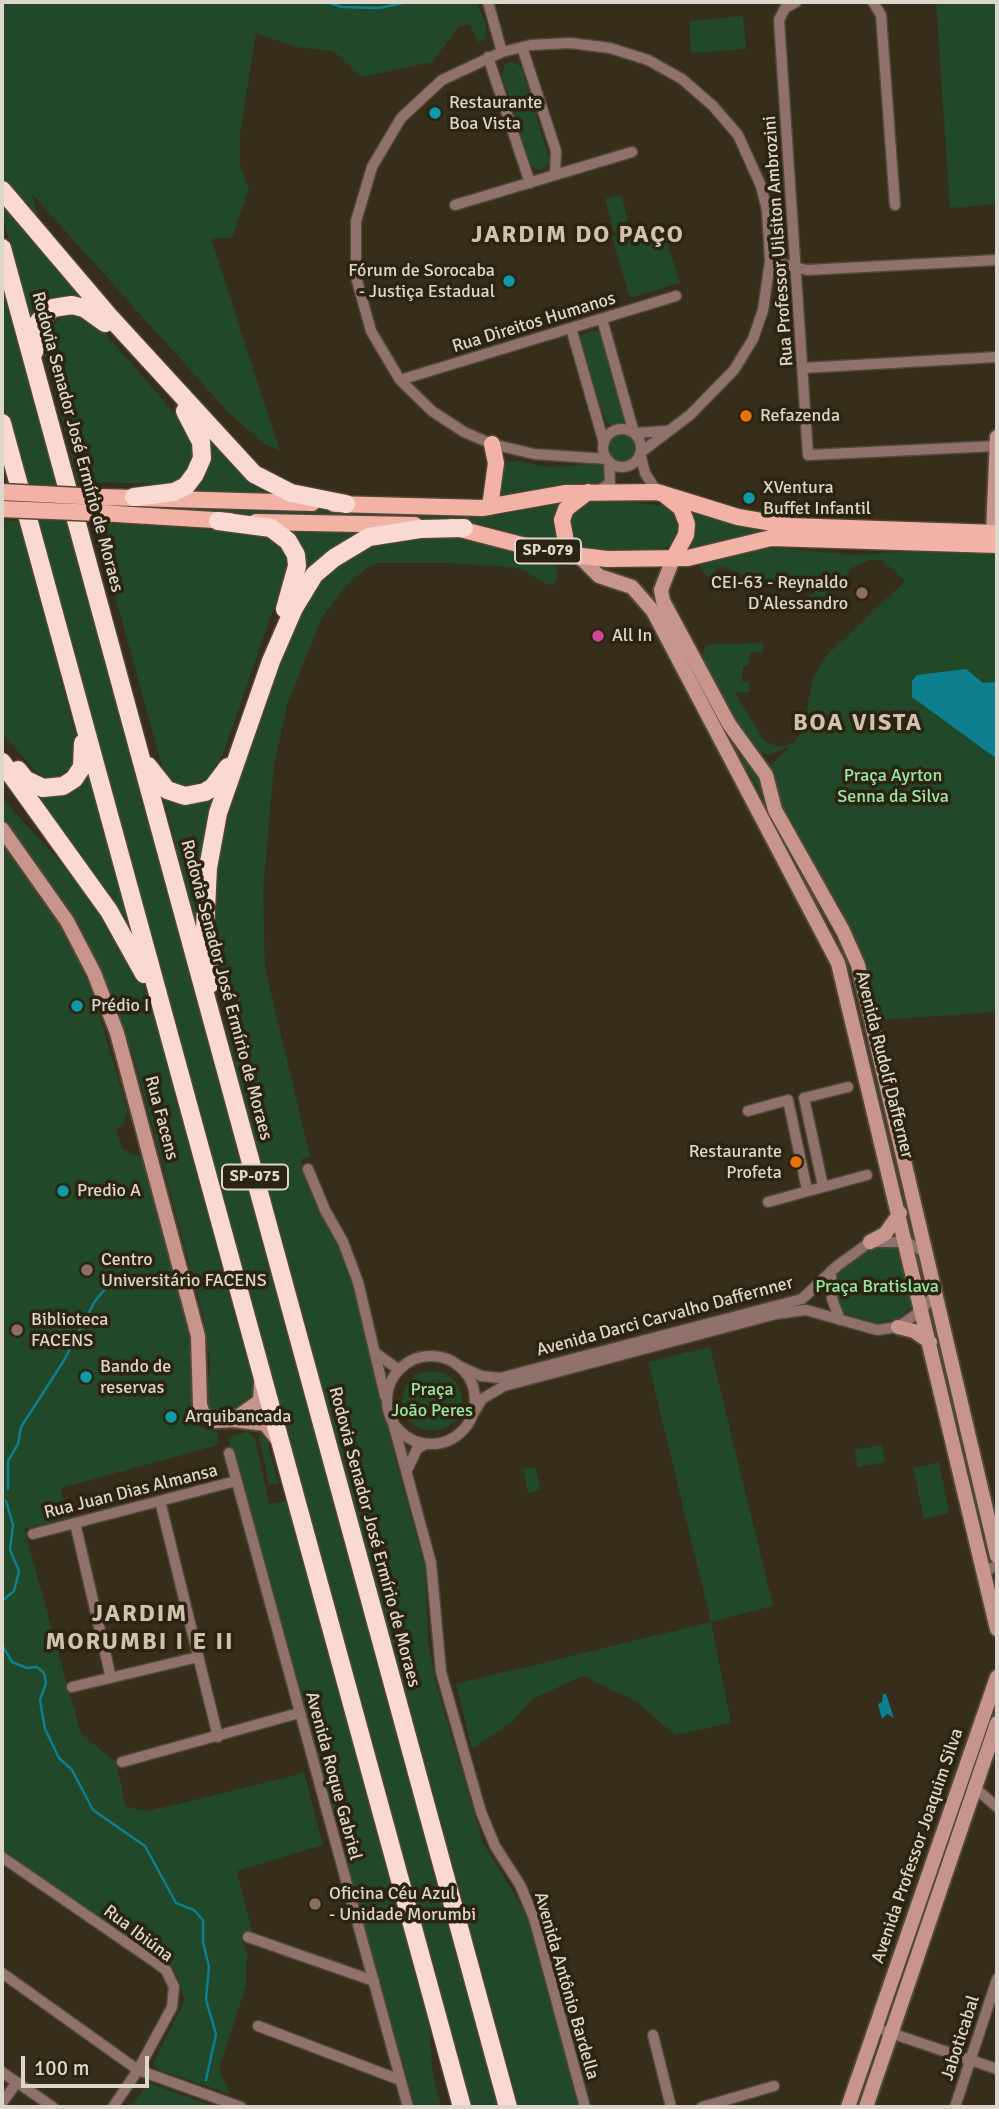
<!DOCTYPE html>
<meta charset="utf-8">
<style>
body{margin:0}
#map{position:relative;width:999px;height:2109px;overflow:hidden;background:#372d1b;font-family:Signika,sans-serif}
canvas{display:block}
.frame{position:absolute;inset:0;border:4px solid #dcd6cb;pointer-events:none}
.scale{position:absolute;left:21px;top:2056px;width:128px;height:32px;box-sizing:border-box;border:4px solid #dcd6cb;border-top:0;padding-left:9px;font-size:21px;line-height:24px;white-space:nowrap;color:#dcd6cb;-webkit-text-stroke:5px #2c2311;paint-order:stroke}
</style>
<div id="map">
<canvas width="999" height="2109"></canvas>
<div class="frame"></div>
<div class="scale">100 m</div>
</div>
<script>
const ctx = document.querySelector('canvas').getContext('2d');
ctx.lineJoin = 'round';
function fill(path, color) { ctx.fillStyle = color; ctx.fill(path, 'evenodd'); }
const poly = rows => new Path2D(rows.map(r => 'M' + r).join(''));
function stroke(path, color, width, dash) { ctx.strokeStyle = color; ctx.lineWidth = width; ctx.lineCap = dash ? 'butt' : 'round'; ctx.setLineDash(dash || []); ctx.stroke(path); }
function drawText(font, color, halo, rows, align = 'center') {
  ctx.font = font + ' Signika,sans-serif'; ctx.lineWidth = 7; ctx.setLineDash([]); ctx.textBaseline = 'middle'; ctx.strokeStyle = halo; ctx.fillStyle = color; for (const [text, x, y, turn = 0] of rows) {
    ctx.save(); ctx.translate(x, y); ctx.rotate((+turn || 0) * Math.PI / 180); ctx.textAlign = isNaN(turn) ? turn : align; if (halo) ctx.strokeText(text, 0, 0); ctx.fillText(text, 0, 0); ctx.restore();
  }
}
const green = poly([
 [2,2,477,4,486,24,487,38,478,42,470,25,460,25,432,62,362,77,333,51,295,47,256,33,240,133,240,166,249,189,232,238,211,239,280,451,263,443,228,412,32,194,42,233,2,181],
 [936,2,997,2,997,204,950,208],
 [743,16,746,49,691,53,689,21],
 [511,62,521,66,550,162,541,170,531,167,502,75,505,64],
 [621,195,630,229,614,233,605,199],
 [2,200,104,314,76,302,32,329,2,213],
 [661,222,680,283,630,298,612,237],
 [2,284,501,2107,472,2107,2,398],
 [80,313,91,317,195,437,192,463,186,475,172,484,78,482,43,346,48,331,62,316],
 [595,330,602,335,625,419,623,424,614,427,606,422,580,341,582,335],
 [190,411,268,498,186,493,200,475],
 '607 448a15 15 0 1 1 30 0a15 15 0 1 1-30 0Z',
 [518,461,548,467,599,464,605,467,605,478,598,483,502,499,503,466,507,462],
 [605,499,669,507,678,517,681,533,676,543,656,552,585,549,577,544,571,534,571,514,588,500],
 [109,501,472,515,503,514,561,503,561,547,486,525,462,522,111,510],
 [689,509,801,535,686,553,696,532,696,522],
 [2,520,22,522,76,738,78,754,71,770,61,777,51,779,36,772,2,733],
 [95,522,262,533,277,537,290,561,223,754,208,778,189,786,172,781,163,770],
 [276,529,376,530,296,595,300,570],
 [464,534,552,562,557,566,557,580,553,585,546,584,524,570,508,567,449,563,378,563,365,569,344,588,322,617,287,705,274,765,263,892,265,968,310,1156,300,1160,340,1243,356,1285,398,1452,394,1454,396,1462,425,1566,428,1642,437,1687,483,1843,529,1918,580,2107,519,2107,257,1148,227,1032,219,985,213,917,217,863,238,778,300,609,316,580,360,547,392,537],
 [780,548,854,555,929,550,997,554,997,1012,876,1020,849,939,774,791,771,766,790,746,769,755,755,750,748,742,701,664,704,649,711,644,763,643,763,652,750,652,749,666,743,666,742,682,749,682,749,692,735,693,765,742,781,747,793,743,803,730,813,678,826,656,905,581,882,560,870,560,852,568,833,590,832,598,809,605,808,595,814,595,814,590,791,580,764,584,724,567,716,568,714,577,718,595,697,561,753,550],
 [745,755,756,767,766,792,763,797,740,758],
 [87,771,90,773,133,937,31,788],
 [161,788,216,792,203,950],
 [2,798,104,910,150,1000,236,1322,257,1384,254,1398,240,1411,220,1416,211,1411,207,1403,210,1361,203,1314,135,1061,121,1020,105,982,63,904,32,857,2,823],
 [2,841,66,930,97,1006,128,1113,123,1124,116,1129,122,1149,142,1158,190,1338,196,1422,202,1428,217,1432,218,1445,61,1488,67,1518,24,1529,81,1734,116,1762,126,1807,149,1811,304,1773,323,1845,237,1871,252,1932,240,1934,247,1953,246,1985,219,2070,230,2094,159,2070,153,2064,185,2000,175,1971,2,1851],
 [883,1244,903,1245,917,1302,898,1319,875,1323,845,1314,840,1309,835,1282,841,1269,856,1256],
 [936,1315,986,1528,977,1525,931,1317],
 [710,1347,773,1606,711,1622,731,1723,675,1735,637,1702,583,1676,532,1699,512,1722,472,1749,456,1684,711,1622,648,1362],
 '402 1401a30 30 0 1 1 60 0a30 30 0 1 1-60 0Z',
 [258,1431,267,1440,278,1483,269,1485],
 [248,1432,255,1440,269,1504,287,1501,430,2025,432,2069,441,2107,415,2107,228,1437],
 [882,1445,885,1462,858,1467,854,1450],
 [939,1462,949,1513,924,1519,913,1468],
 [535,1467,541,1490,528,1493,523,1469],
 [997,1694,997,1710,893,2017,884,2020],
 [877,2044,882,2046,861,2107,854,2107],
 [149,2083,215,2107,130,2107]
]);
const water = poly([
 [966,669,983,683,997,682,997,759,912,697,912,681,917,675],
 [883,1694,886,1694,894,1718,887,1714,882,1719,878,1704,882,1702]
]);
const stream = poly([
 [327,2,342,7,379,8,408,2],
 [8,1489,8,1461,18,1444,21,1427,63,1362,95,1301,111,1282],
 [2,1601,14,1591,19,1571,10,1550,13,1525,6,1501],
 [2,1645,12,1662,27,1668,37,1667,44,1673,46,1683,40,1700,45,1729,59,1758,72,1770,93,1810,145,1846,176,1903,194,1910,203,1920,203,1942,209,1967,206,2000,216,2034,206,2080]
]);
const street = poly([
 [488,2,502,52],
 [796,2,785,8,779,20,808,455,997,446],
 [873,2,881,15,895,205],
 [522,47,556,151,555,175],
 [488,57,530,183],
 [455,205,632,152],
 [770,261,807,270,997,260],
 [602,319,634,433,666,431],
 [571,328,604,443],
 [803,368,997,357],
 [400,380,676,296],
 '603 448a19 19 0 1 1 38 0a19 19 0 1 1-38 0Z',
 [607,459,534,454,492,444,464,432,432,411,400,380,371,331,356,277,356,221,372,167,401,118,442,80,502,52,531,45,570,43,610,48,648,60,682,79,713,106,738,135,761,186,767,210,770,261,763,310,753,339,734,370,690,415,640,453,645,473,657,492],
 [598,491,610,483,609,461],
 [748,1111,788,1100,807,1190],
 [308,1169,325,1210,343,1242,358,1282,385,1396],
 [823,1186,804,1098,848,1087],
 [768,1202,867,1175],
 [831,1271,832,1299,840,1320],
 [377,1354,399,1370],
 '387 1400a44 44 0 1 1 88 0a44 44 0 1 1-88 0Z',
 [457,1365,481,1376,500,1378,802,1299,837,1266,870,1242,906,1242,925,1252],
 [473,1414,482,1399,504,1386,776,1314,806,1310,877,1330,898,1327,922,1310,936,1292],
 [393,1423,431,1563,441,1672,481,1812,495,1846,520,1885,534,1918,585,2107],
 [229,1453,408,2107],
 [408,1468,417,1449,425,1444],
 [160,1501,218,1737],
 [75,1523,111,1678],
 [33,1534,236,1481],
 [983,1567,990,1569,997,1565],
 [72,1687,198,1657],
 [122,1762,299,1713],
 [975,1788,997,1807],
 [2,1857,152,1960,166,1970,174,1987,172,2007,138,2070,113,2107],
 [248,1937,374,1981],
 [2,1973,138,2070,241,2107],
 [258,2026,400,2080],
 [885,2031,997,2069],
 [653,2035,671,2107],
 [2,2072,53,2107],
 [2,2103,17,2082],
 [702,2107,774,2086],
 [955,2107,997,1979]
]);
const secondary = poly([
 [993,533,997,437],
 [580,557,599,576,632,587,653,611,838,963,997,1629],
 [673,559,661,590,663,601,729,724,766,775,775,810,843,931,858,965,997,1556],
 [2,829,67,921,94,973,117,1033,198,1336,200,1405,203,1414,216,1421,233,1420,265,1424,277,1439],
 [870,1242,885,1234,900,1213],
 [898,1327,914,1331,930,1342],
 [233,1420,260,1401,261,1383],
 [848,2107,997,1677],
 [866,2107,997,1723]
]);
const primary = poly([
 [666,496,681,508,687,524,686,535,673,559],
 [99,497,312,503],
 [334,504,482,508,566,493,657,492,738,517,790,526,997,533],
 [490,507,496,463,492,444],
 [100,513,230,521],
 [256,522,415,525],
 [452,527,549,552,607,559,688,558,771,538,997,545],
 [580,557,566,542,562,520,566,509,588,492]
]);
const highway = poly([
 [2,190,109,316,254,474,291,493,346,504],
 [2,248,508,2107],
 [34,352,39,321,53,308,72,305,84,308,105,323],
 [2,423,462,2107],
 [134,497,174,492,186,486,195,474,202,458,201,442,185,411],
 [218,521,271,528,288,541,296,555,297,566,285,609],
 [2,762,109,911,144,974],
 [148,766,167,790,185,796,205,792,213,787,228,767],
 [18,770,26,780,43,788,63,786,74,779,82,767,83,743],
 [210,984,205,929,208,868,218,813,271,661,294,608,314,575,334,558,369,537,420,529,464,528]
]);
const primaryBridge = poly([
 [2,492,99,497],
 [2,509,100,513]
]);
const markers = [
 [435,113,7,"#0f9aa8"],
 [509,281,7,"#0f9aa8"],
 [746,416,7,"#e8710a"],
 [749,498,7,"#0f9aa8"],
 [862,593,7,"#8d6e63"],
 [598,636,7,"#d1479c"],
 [77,1006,7,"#0f9aa8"],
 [796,1162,7,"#e8710a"],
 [63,1191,7,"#0f9aa8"],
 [87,1270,7,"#8d6e63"],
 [17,1330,7,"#8d6e63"],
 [86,1377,7,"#0f9aa8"],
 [171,1417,7,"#0f9aa8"],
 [315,1904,7,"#8d6e63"]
];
const shields = [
 [548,551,66],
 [255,1177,66]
];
const shieldNames = [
 ["SP-079",548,551],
 ["SP-075",255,1177]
];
const poiNames = [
 ["Restaurante",449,103],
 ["Boa Vista",449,124],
 ["Fórum de Sorocaba",495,271,"right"],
 ["- Justiça Estadual",495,292,"right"],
 ["Refazenda",760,416],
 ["XVentura",763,488],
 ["Buffet Infantil",763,509],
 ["CEI-63 - Reynaldo",848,583,"right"],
 ["D'Alessandro",848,604,"right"],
 ["All In",612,636],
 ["Prédio I",91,1006],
 ["Restaurante",782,1152,"right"],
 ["Profeta",782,1173,"right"],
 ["Predio A",77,1191],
 ["Centro",101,1260],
 ["Universitário FACENS",101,1281],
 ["Biblioteca",31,1320],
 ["FACENS",31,1341],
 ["Bando de",100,1367],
 ["reservas",100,1388],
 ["Arquibancada",185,1417],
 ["Oficina Céu Azul",329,1894],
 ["- Unidade Morumbi",329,1915]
];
const streetNames = [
 ["Rua Professor Uilsiton Ambrozini",779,241,-94],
 ["Rua Direitos Humanos",534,323,-17],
 ["Rodovia Senador José Ermírio de Moraes",77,442,75],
 ["Rodovia Senador José Ermírio de Moraes",226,990,75],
 ["Avenida Rudolf Dafferner",884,1065,76],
 ["Rua Facens",161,1118,75],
 ["Avenida Darci Carvalho Daffernner",665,1317,-15],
 ["Rua Juan Dias Almansa",131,1492,-14],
 ["Rodovia Senador José Ermírio de Moraes",374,1537,75],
 ["Avenida Roque Gabriel",333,1776,75],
 ["Avenida Professor Joaquim Silva",918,1846,-71],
 ["Rua Ibiúna",138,1934,37],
 ["Avenida Antônio Bardella",566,1986,74],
 ["Jaboticabal",961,2038,-72]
];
const parkNames = [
 ["Praça Ayrton",893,776],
 ["Senna da Silva",893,797],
 ["Praça Bratislava",877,1287],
 ["Praça",432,1390],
 ["João Peres",432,1411]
];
const districtNames = [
 ["JARDIM DO PAÇO",578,236],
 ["BOA VISTA",858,724],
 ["JARDIM",140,1615],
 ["MORUMBI I E II",140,1643]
];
fill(green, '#214828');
fill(water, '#0e7f8f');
stroke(stream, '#0e7f8f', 2.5);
stroke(street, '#514837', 13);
stroke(secondary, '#514837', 18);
stroke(primary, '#514837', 19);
stroke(highway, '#514837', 21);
stroke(street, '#90716b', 10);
stroke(secondary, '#c8958c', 14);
stroke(primary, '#f3b2a6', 16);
stroke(highway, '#fad9d3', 18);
stroke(primaryBridge, '#514837', 19, []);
stroke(primaryBridge, '#f3b2a6', 16);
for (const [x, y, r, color] of markers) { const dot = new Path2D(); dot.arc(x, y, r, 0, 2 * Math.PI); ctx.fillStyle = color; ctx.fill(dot); stroke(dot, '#2c2311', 2.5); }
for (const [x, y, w] of shields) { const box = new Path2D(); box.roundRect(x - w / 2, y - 12.5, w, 25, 5); ctx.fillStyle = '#2c2311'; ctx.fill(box); stroke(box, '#dcd6cb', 2); }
drawText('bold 16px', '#dcd6cb', null, shieldNames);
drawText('18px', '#dcd6cb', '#2c2311', poiNames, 'left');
drawText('18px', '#dcd6cb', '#2c2311', streetNames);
drawText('18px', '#97e7a4', '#2c2311', parkNames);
ctx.letterSpacing = '2px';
drawText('bold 24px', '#cfc3ad', '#2c2311', districtNames);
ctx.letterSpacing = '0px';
</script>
